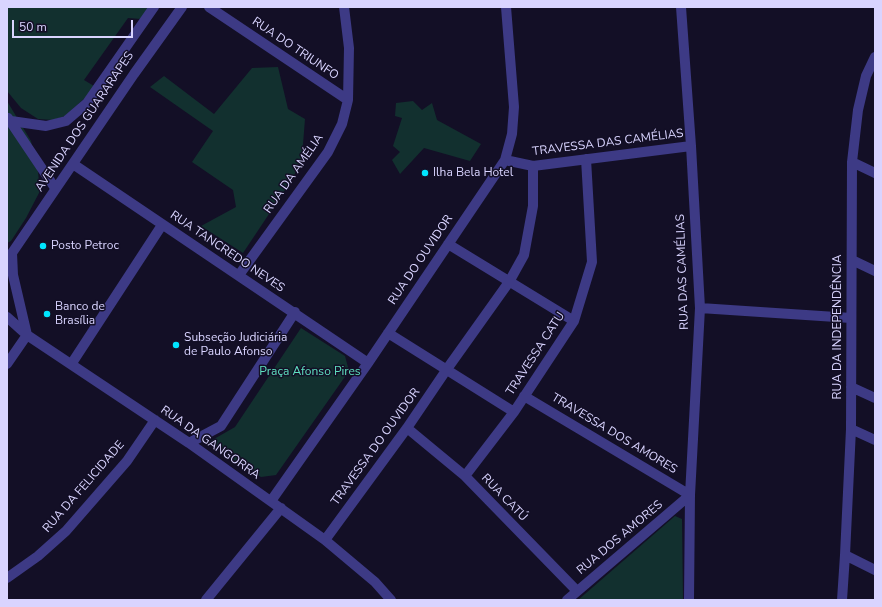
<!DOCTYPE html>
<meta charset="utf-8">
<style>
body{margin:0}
#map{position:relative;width:882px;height:607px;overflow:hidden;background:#130f26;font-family:"Nunito Sans",sans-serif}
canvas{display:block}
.frame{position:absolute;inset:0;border:8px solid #d9d4ff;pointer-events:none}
.scale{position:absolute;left:12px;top:20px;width:121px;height:18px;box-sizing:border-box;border:2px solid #d9d4ff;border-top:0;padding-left:5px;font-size:12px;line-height:14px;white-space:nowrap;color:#d9d4ff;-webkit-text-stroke:3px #130f26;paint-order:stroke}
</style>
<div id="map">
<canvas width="882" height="607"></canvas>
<div class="frame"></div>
<div class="scale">50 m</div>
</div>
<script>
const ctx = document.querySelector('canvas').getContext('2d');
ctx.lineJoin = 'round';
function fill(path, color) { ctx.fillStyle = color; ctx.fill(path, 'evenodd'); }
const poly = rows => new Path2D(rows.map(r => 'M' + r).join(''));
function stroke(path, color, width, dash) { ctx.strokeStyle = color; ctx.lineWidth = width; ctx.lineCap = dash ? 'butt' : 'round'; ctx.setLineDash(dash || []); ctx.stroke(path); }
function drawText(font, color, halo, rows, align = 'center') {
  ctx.font = font + ' "Nunito Sans",sans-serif'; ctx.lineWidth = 3; ctx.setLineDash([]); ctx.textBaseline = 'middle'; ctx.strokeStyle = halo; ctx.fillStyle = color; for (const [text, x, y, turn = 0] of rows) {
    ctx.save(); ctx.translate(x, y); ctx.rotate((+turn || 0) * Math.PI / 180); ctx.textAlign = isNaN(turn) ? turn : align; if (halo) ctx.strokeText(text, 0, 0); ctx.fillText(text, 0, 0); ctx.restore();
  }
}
const green = poly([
 [7,7,149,7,141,19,128,18,84,80,94,86,86,97,65,116,53,120,38,119,21,108,7,91],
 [278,67,288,109,305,119,302,157,293,178,243,253,201,226,236,207,233,190,192,162,213,131,150,87,164,76,214,114,252,68],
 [7,101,31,141,38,172,40,191,26,218,11,241,7,243],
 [413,101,422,110,432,103,437,120,481,144,470,161,424,148,400,174,392,160,400,152,393,146,402,118,395,116,396,103],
 [301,328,345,356,349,371,276,475,261,477,207,443,235,427],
 [675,516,682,519,683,600,578,600]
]);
const minor = poly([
 [209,7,348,100],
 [681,7,691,146,700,308,690,495,689,600],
 [8,118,55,188],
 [11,121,46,126,66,121,87,103,154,7],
 [505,160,533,166,691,146],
 [852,162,875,173],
 [73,164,368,363],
 [448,244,574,321],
 [12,253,134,74,182,7],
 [12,253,13,275,27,335],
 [852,260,875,271],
 [239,275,328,152,342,124,348,100,349,48,344,7],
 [700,308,851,318],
 [7,317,27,335,189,443,325,540,375,582,391,600],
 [388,333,514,412],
 [72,363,162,225],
 [7,364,27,335],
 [851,387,875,398],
 [524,396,690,495,567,600],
 [407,428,465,476,577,591],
 [851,429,875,440],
 [189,443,221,426,295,312],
 [465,476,514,412,574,321,592,262,586,159],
 [271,501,368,363,505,160,512,134,514,107,506,7],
 [325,540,407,428,447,369,509,282,524,255,533,206,533,166],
 [845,555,875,570],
 [7,578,38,556,66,531,127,461,155,420],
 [206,600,281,508],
 [842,600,845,555,851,429,852,162,858,110,866,76,875,57]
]);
const markers = [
 [425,173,4,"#00e5ff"],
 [43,246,4,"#00e5ff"],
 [47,314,4,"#00e5ff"],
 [176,345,4,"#00e5ff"]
];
const streetNames = [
 ["RUA DO TRIUNFO",295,49,34],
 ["AVENIDA DOS GUARARAPES",85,122,-56],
 ["TRAVESSA DAS CAMÉLIAS",608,143,-7],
 ["RUA DA AMÉLIA",294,174,-55],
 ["RUA TANCREDO NEVES",227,252,34],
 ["RUA DO OUVIDOR",421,260,-56],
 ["RUA DAS CAMÉLIAS",683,272,-92],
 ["RUA DA INDEPENDÊNCIA",838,327,-90],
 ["TRAVESSA CATU",536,354,-57],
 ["TRAVESSA DOS AMORES",614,434,31],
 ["RUA DA GANGORRA",210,443,35],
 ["TRAVESSA DO OUVIDOR",376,447,-54],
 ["RUA DA FELICIDADE",84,487,-49],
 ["RUA CATÚ",504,498,46],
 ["RUA DOS AMORES",620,538,-40]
];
const poiNames = [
 ["Ilha Bela Hotel",433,173],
 ["Posto Petroc",51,246],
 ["Banco de",55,307],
 ["Brasília",55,321],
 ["Subseção Judiciária",184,338],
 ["de Paulo Afonso",184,352]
];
const parkNames = [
 ["Praça Afonso Pires",310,372]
];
fill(green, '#12302f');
stroke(minor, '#3d3a85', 10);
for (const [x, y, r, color] of markers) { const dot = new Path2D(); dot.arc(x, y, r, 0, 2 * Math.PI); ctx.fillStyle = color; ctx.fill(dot); stroke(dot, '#130f26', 1.5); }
drawText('12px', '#d9d4ff', '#130f26', streetNames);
drawText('12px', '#d9d4ff', '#130f26', poiNames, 'left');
drawText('12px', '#5fe0c0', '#130f26', parkNames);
</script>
